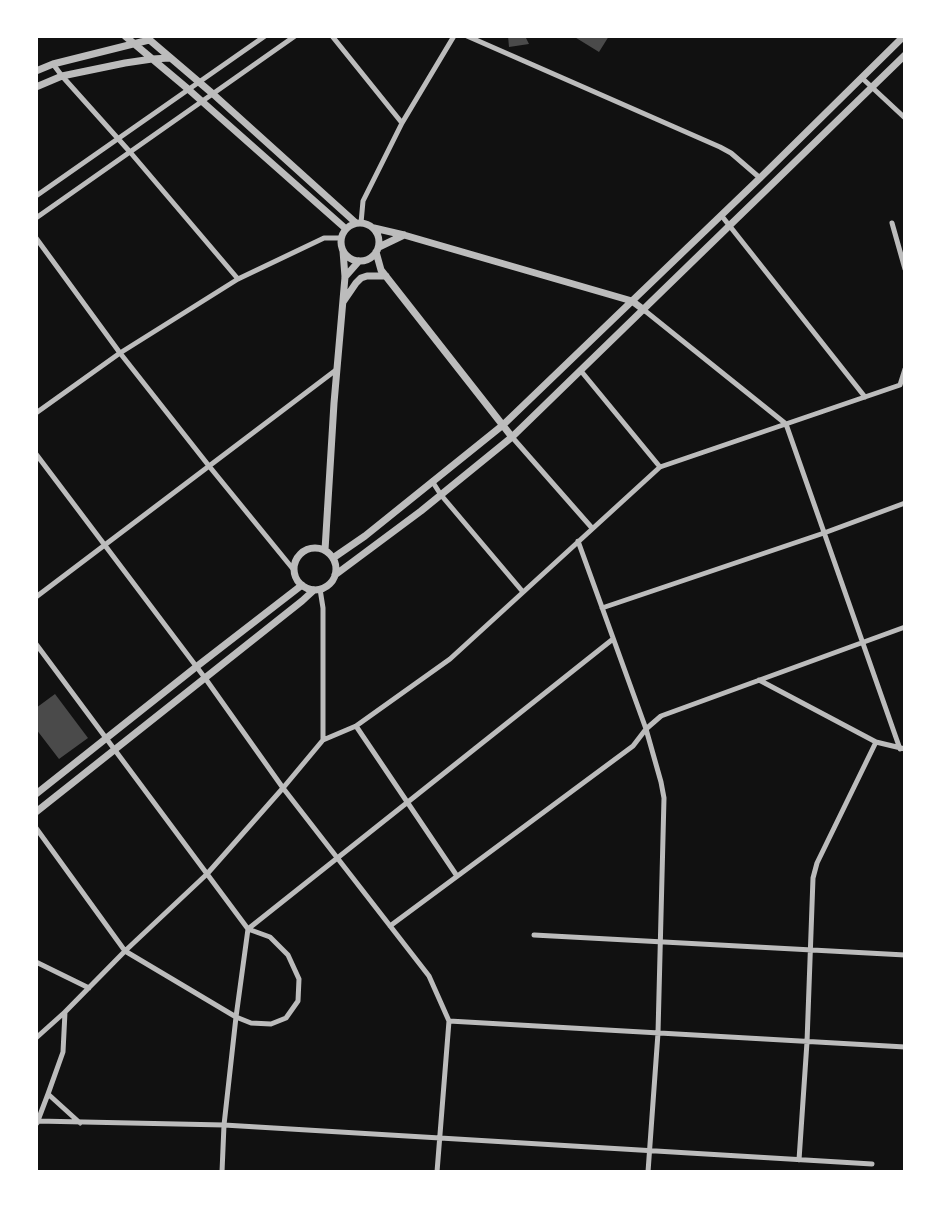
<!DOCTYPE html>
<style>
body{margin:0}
#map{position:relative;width:941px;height:1208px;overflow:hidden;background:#111;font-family:"Source Serif 4",serif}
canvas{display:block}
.frame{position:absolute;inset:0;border:38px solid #fff;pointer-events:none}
</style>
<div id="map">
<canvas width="941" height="1208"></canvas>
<div class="frame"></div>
</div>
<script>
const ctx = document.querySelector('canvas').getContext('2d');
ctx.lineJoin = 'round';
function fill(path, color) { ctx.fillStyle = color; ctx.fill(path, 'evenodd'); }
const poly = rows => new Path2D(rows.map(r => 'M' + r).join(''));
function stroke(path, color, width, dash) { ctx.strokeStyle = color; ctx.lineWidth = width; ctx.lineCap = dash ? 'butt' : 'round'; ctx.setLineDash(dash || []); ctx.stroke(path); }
const building = poly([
 [508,36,525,36,529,44,509,47],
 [573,36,609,36,599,52],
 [55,694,88,738,59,759,36,729,36,708]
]);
const minor = poly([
 [332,36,402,123],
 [467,36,720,147,731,153,760,178],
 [53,64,62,76,130,152,238,279],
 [862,78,905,118],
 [36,196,265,36],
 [721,215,865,397],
 [36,218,295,36],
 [361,223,363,201,402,123,454,36],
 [892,223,905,269],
 [36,238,120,353,209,466,293,569],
 [644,310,786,424,900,749],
 [581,371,660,467],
 [36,413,120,353,238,279,324,238,341,238],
 [512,437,592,528],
 [36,454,205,678,283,788,429,976,449,1021,437,1172],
 [432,481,441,495,523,592],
 [578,541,646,729,661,782,664,798,658,1033,648,1172],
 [36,597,336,370],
 [602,608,824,533,905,503],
 [36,644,248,929],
 [759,680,876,742,905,749],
 [356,726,457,876],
 [323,740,356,726,450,659,660,467,900,385,905,369],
 [36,828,125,951,236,1017,251,1023,271,1024,286,1018,298,1001,299,979,288,955,270,937,248,929],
 [390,926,633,746,646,729,661,716,905,627],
 [248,929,613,639],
 [534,935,905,955],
 [36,962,89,988],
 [449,1021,905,1047],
 [36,1038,65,1012],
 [48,1094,80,1123],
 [37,1121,224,1125,872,1164],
 [37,1123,48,1094,63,1052,65,1012,125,951,207,874,283,788,323,740,323,608,320,589],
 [799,1160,807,1042,813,878,817,863,876,742],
 [222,1172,224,1125,236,1017,248,929]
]);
const tertiary = poly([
 [125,36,188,89,346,229],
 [145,36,213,94,356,223],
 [36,71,53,64,149,40],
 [36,87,62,76,125,63,152,59,170,58],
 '341 242a19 19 0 1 1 38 0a19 19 0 1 1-38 0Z',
 [374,228,404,235,632,301,644,310],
 [379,247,404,235],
 [376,252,381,270,512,437],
 [345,277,359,261],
 [343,302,356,283,361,278,367,276,386,276],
 '294 569a21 21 0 1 1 42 0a21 21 0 1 1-42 0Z',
 [325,550,334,403,345,277,343,251],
 [333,558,365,536,503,425,760,178,904,36],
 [335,575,421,511,512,437,905,55],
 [36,794,196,667,302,585],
 [36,812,302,601,314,590]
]);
fill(building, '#4a4a4a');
stroke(minor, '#bcbcbc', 5);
stroke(tertiary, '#bcbcbc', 7);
</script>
